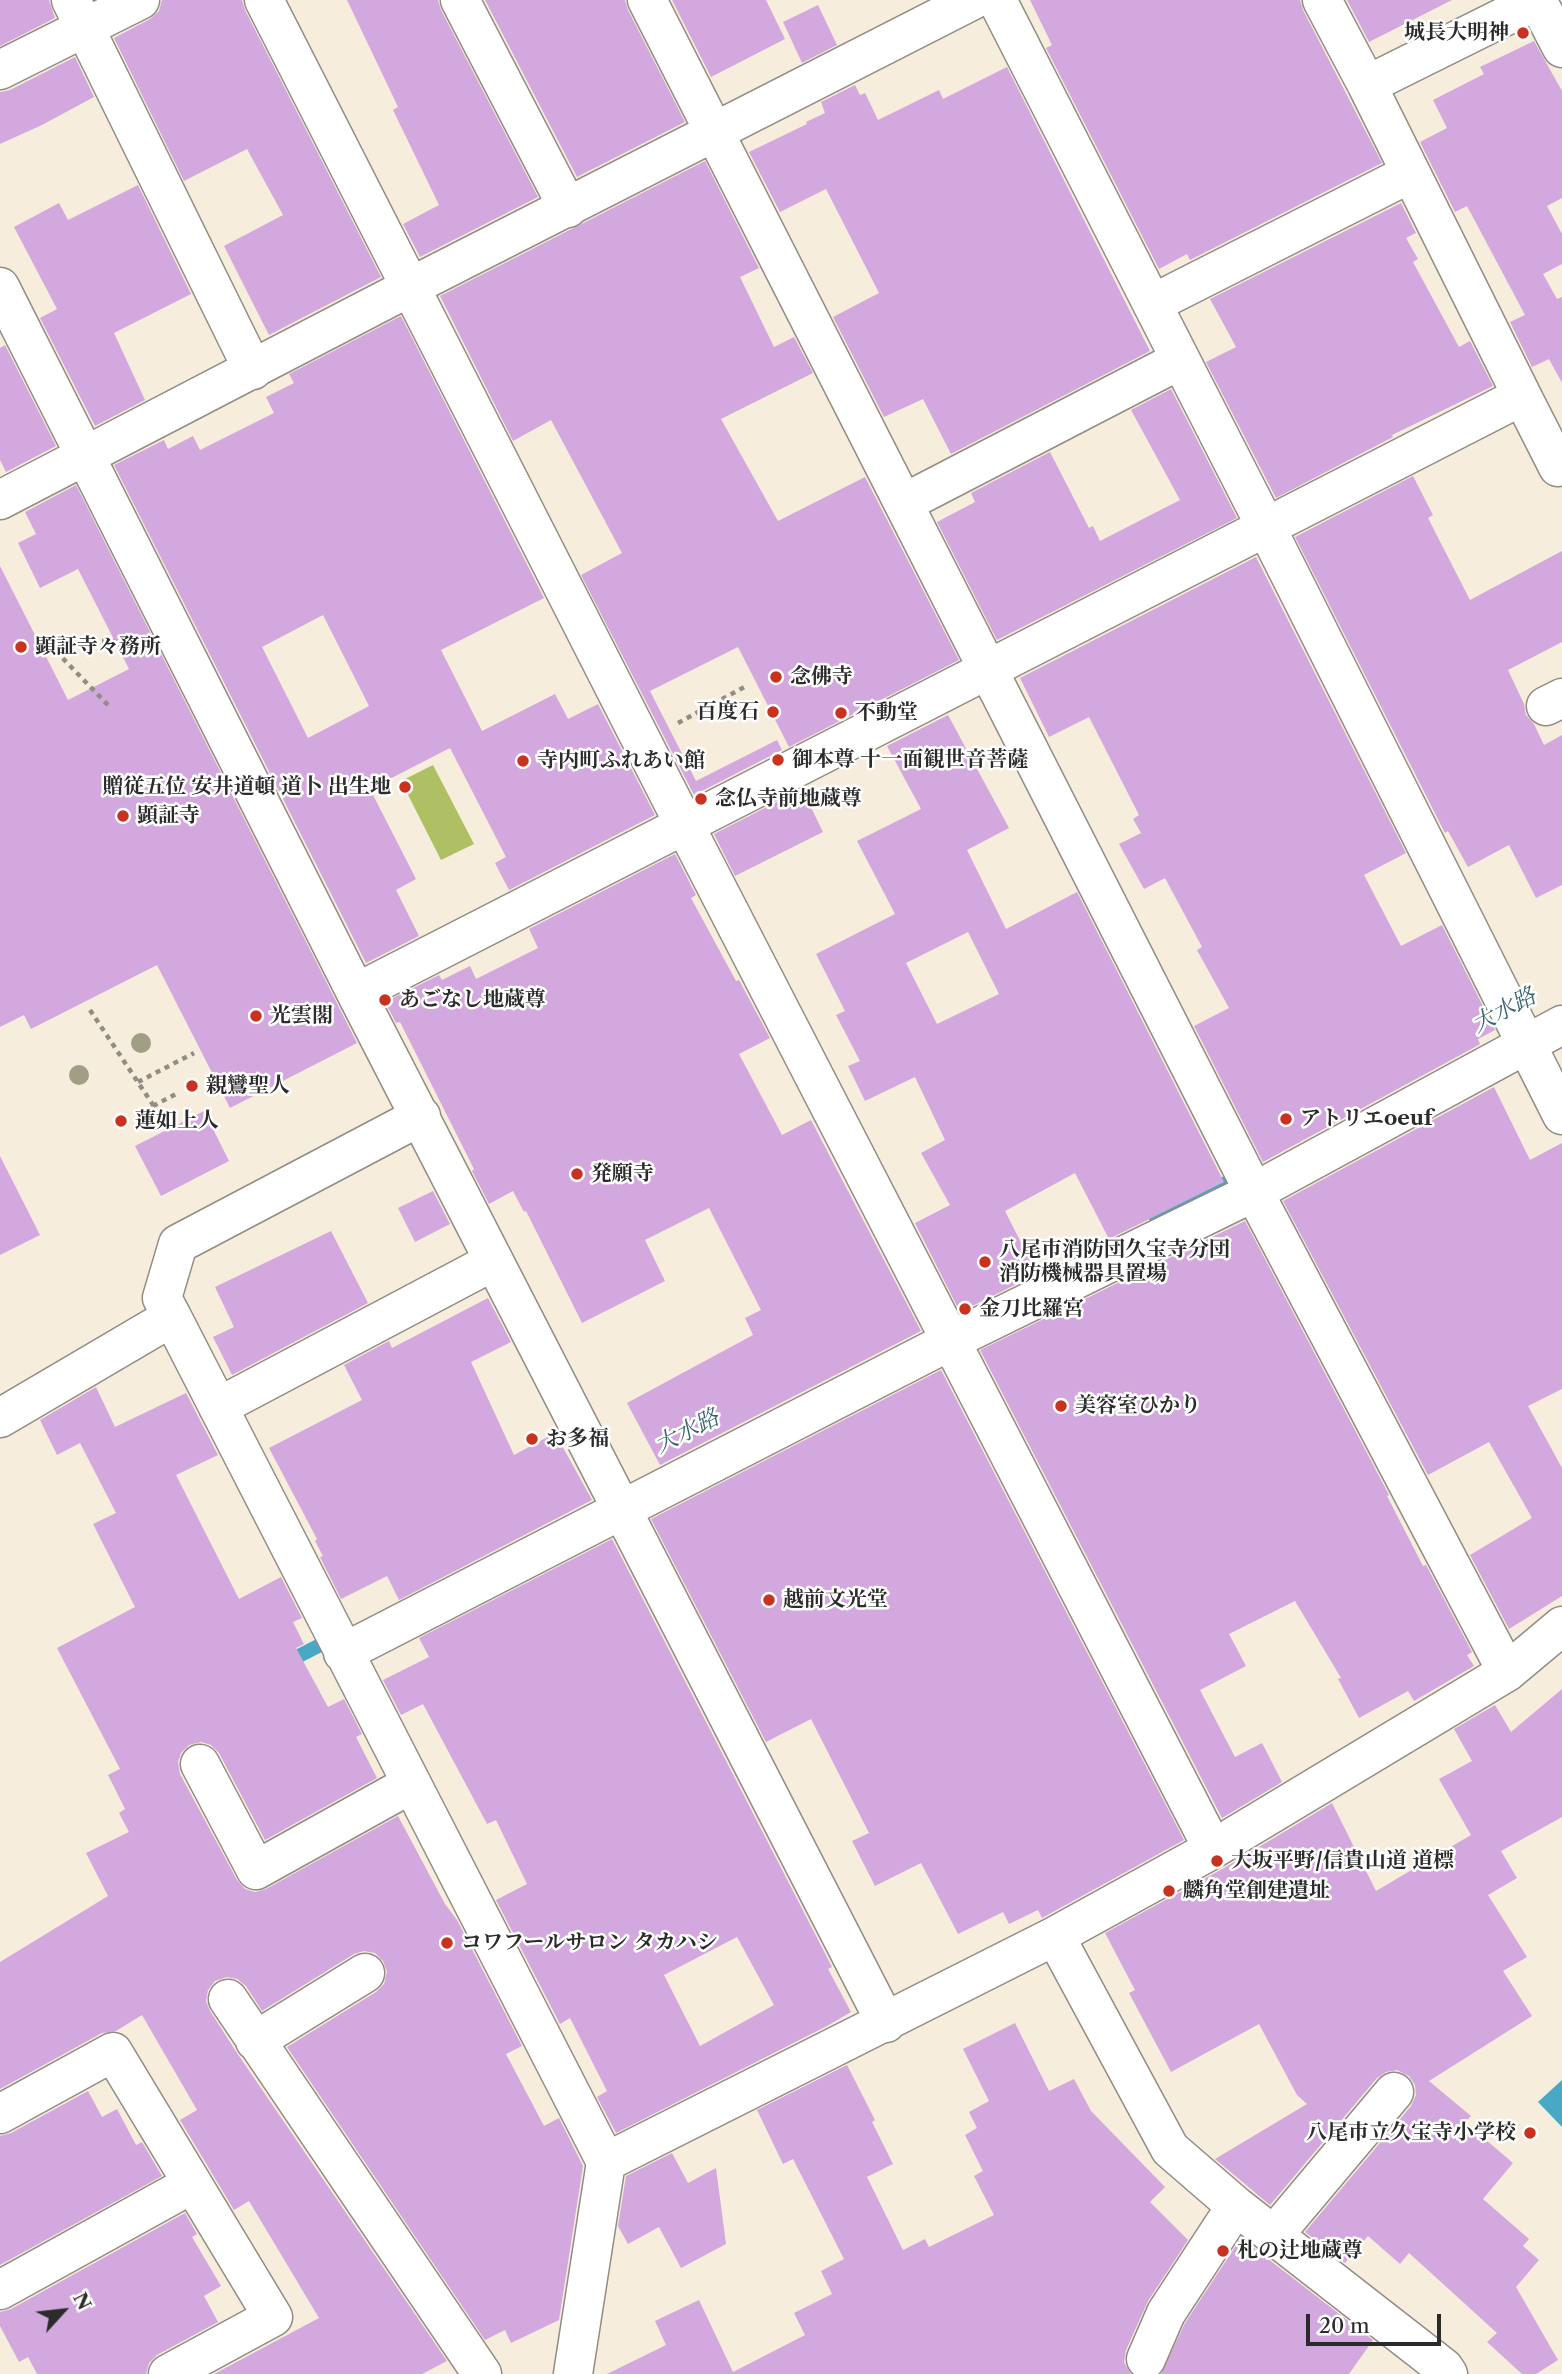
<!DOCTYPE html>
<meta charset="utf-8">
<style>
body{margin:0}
#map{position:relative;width:1562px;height:2374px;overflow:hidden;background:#f7eddc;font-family:"Libre Caslon Text",serif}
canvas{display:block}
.north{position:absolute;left:28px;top:2276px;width:70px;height:70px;-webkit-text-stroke:5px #fff;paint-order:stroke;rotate:63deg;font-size:19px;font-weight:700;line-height:28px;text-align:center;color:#2b2b2b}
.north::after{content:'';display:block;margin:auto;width:24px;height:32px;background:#2b2b2b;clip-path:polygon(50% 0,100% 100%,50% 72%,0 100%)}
.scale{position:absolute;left:1306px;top:2314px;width:135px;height:32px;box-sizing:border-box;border:4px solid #2b2b2b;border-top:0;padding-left:9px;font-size:21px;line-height:24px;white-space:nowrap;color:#2b2b2b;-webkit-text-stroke:5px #fff;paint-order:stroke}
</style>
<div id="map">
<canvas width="1562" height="2374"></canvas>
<div class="north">N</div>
<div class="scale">20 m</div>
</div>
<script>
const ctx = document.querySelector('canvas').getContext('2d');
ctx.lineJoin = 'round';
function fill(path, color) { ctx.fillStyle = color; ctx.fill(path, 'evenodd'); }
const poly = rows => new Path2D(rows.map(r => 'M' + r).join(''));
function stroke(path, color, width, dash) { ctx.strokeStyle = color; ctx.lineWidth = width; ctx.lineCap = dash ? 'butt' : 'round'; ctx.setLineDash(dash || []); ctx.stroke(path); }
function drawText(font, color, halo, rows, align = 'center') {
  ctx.font = font + ' "Libre Caslon Text","Noto Serif JP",serif'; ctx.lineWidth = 5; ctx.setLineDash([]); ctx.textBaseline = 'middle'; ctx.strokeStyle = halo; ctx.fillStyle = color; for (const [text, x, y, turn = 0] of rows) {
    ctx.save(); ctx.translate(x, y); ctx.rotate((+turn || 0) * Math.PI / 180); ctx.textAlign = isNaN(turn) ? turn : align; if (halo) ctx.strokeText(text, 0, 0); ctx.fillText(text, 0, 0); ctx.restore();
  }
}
const green = poly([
 [433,765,474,844,441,860,401,781]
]);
const water = poly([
 [1562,2080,1562,2127,1538,2102]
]);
const stream = poly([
 [1156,1219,1226,1183],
 [283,1664,336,1637]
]);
const building = poly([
 [0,0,49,0,55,18,0,46],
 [162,0,242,0,245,10,381,277,269,335,224,246,283,215,247,149,184,181,114,38,150,19,159,11],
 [347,0,438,0,441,10,538,197,420,257,403,224,439,205,393,110,398,107],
 [485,0,625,0,628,10,685,122,577,177],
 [672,0,766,0,785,39,711,77],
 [1030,0,1300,0,1303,10,1382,163,1190,260,1187,254,1159,269,1046,48,1052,45],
 [1347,0,1452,0,1369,42],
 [818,5,837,45,802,63,783,22],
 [1534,41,1562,91,1562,198,1547,206,1562,234,1562,264,1543,274,1557,299,1562,297,1562,383,1549,359,1532,367,1510,322,1525,315,1467,206,1455,212,1420,142,1447,128,1433,100,1484,74,1480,67],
 [75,57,94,97,42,125,0,144,0,92,10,90],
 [1007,67,1150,351,951,454,923,399,884,417,833,317,879,293,826,189,780,212,749,152,807,124,806,122,825,113,821,102,855,85,860,95,865,93,878,120,939,90,943,99],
 [705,161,759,268,740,277,774,347,794,337,813,373,721,419,778,521,865,477,959,660,789,747,738,647,650,691,696,781,777,740,782,750,694,795,581,575,622,553,551,420,513,441,440,296],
 [138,185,191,294,114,333,145,400,95,426,40,318,57,309,14,227,59,203,68,220],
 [1401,203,1416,233,1406,238,1418,259,1413,262,1459,347,1470,341,1493,386,1392,435,1393,437,1276,498,1206,362,1236,347,1210,299],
 [401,316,544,598,441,650,482,731,555,694,568,719,598,704,655,815,509,890,495,863,506,857,450,748,370,789,416,879,396,890,419,936,366,963,114,465,164,440,168,449,193,436,200,450,274,413,266,397,294,383,289,374],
 [323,615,369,706,308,738,262,647],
 [5,345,56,446,6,472,0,460,0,348],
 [1171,389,1237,518,997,640,937,522,975,502,971,493,1050,452,1089,528,1093,526,1100,541,1180,500,1131,410],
 [1413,476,1433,515,1428,518,1470,600,1562,551,1562,642,1508,670,1524,704,1526,715,1534,724,1544,745,1562,735,1562,885,1536,898,1509,845,1468,867,1448,831,1445,833,1295,537],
 [76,485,357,1043,230,1108,157,965,31,1029,24,1015,0,1027,0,566,68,700,129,669,78,569,40,588,18,543,36,534,25,512],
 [1256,557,1406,853,1364,875,1401,946,1442,925,1495,1030,1478,1039,1480,1044,1475,1047,1263,1162,1194,1026,1229,1008,1197,950,1202,947,1165,878,1144,889,1119,844,1141,833,1133,819,1139,815,1089,717,1049,737,1020,678],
 [948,715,1009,828,967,850,1006,929,1077,892,1224,1182,1109,1239,1075,1173,1005,1211,1037,1274,960,1312,915,1223,950,1205,921,1153,945,1140,915,1077,865,1101,848,1066,860,1061,836,1015,845,1011,816,954,895,914,857,841,921,809,887,746],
 [968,932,999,994,937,1024,906,963],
 [802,789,823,832,735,876,714,834],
 [675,854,696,895,691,898,736,981,739,980,770,1038,739,1054,782,1135,811,1120,921,1331,660,1465,627,1403,753,1335,745,1318,761,1310,709,1208,645,1240,665,1281,582,1323,526,1211,524,1212,513,1191,489,1204,472,1171,474,1169,400,1022,396,1023,385,1002,439,975,442,980,470,966,476,979,538,948,529,929],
 [1494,1087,1530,1160,1562,1143,1562,1389,1528,1406,1562,1468,1562,1596,1509,1629,1470,1555,1532,1518,1489,1442,1428,1475,1283,1201],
 [204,1111,229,1161,161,1196,135,1146],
 [0,1156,40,1235,0,1255],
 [433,1191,450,1224,415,1242,398,1208],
 [1245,1221,1389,1495,1387,1496,1423,1566,1426,1565,1472,1652,1467,1655,1474,1666,1414,1701,1408,1691,1359,1718,1338,1679,1341,1678,1295,1601,1229,1634,1246,1666,1200,1690,1235,1757,1262,1743,1282,1782,1222,1818,980,1350],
 [331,1231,368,1303,232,1375,213,1337,234,1327,215,1287],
 [488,1298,511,1342,471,1362,514,1455,555,1433,592,1500,399,1600,387,1576,341,1599,320,1557,323,1556,315,1541,317,1539,269,1448,362,1400,344,1365,389,1341,392,1348],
 [941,1370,1184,1840,1042,1918,1038,1910,1009,1924,1003,1912,958,1934,921,1863,875,1886,852,1841,869,1833,811,1719,766,1742,651,1519],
 [96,1387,115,1427,186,1393,218,1455,176,1475,239,1599,281,1577,302,1618,293,1622,304,1644,296,1648,328,1707,344,1699,362,1734,356,1737,377,1778,265,1840,219,1753,211,1745,201,1742,189,1745,181,1753,178,1762,180,1774,237,1880,245,1889,255,1892,266,1889,398,1816,445,1904,457,1920,522,2046,506,2054,544,2126,559,2118,583,2166,559,2320,511,2343,505,2330,485,2340,287,2047,376,1992,384,1984,387,1972,383,1961,375,1953,364,1951,354,1954,262,2011,246,1986,237,1979,227,1977,215,1981,208,1990,206,2001,210,2011,237,2053,447,2361,422,2374,214,2374,319,2318,249,2201,234,2210,180,2120,197,2110,142,2015,116,2031,102,2033,0,2089,0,1962,108,1896,86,1853,129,1832,119,1813,125,1809,108,1775,120,1769,57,1648,135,1607,93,1524,116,1513,80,1443,57,1455,40,1420],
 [612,1539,832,1967,828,1969,851,2012,827,2026,616,2133,597,2097,607,2091,570,2018,560,2024,496,1900,527,1884,496,1820,487,1824,423,1704,401,1715,383,1680,429,1657,419,1638],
 [737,1937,774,2005,700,2046,664,1975],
 [1562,1689,1562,1817,1501,1851,1517,1878,1488,1895,1527,1957,1503,1971,1532,2016,1429,2081,1471,2116,1465,2122,1513,2163,1483,2199,1529,2239,1523,2246,1539,2260,1516,2287,1558,2360,1536,2374,1522,2374,1487,2342,1497,2333,1409,2253,1400,2264,1368,2236,1345,2263,1305,2232,1411,2106,1416,2095,1415,2085,1409,2076,1397,2070,1386,2072,1377,2078,1270,2205,1215,2159,1307,2104,1297,2095,1259,2024,1171,2072,1129,1993,1135,1990,1105,1933,1224,1868,1332,1803,1376,1891,1471,1835,1439,1779,1472,1761,1454,1729,1495,1705,1511,1732],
 [1015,2023,1049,2091,1074,2079,1091,2111,1165,2187,1150,2202,1188,2240,1148,2301,1126,2350,1124,2362,1131,2374,607,2374,666,2345,655,2321,699,2300,733,2372,805,2335,794,2313,832,2294,821,2271,844,2259,793,2159,783,2164,757,2110,847,2065,875,2120,872,2122,893,2164,867,2177,903,2250,925,2239,929,2247,994,2215,974,2176,983,2171,965,2135,977,2128,969,2112,989,2101,963,2049],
 [88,2091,102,2117,117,2109,136,2145,142,2142,162,2176,0,2265,0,2136,11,2133],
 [672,2153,688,2183,716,2168,726,2244,681,2268,659,2227,628,2244,618,2226,626,2176],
 [185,2213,197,2234,192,2237,221,2286,204,2296,218,2322,157,2355,149,2363,146,2374,37,2374,28,2357,19,2362,0,2326,0,2312,11,2309],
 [1241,2238,1373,2340,1349,2374,1161,2374,1185,2323]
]);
const path = poly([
 [108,705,44,639,115,641],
 [678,723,748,685],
 [90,1010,169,1129],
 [138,1082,194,1053],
 [153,1106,176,1094]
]);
const minor = poly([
 [71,0,253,370],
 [264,0,684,824,1213,1849],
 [460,0,568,208],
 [647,0,1254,1192,1507,1672],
 [997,0,1266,527,1562,1115],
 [1322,0,1367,85,1538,0],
 [1537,0,1562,48],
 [0,70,140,0],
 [1367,85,1522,396],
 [0,287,356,993,886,2023],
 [1152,304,1411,173],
 [0,500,410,287,973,0],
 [904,503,1180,360],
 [1546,706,1562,698],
 [356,993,1522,396,1558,467,1562,465],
 [172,1317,162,1298,178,1244,421,1116],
 [218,1407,494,1261],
 [0,1418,172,1317,606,2162,573,2374],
 [343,1653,950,1341,1254,1192,1562,1025],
 [200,1764,256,1870,411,1784],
 [1055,1936,1170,2149,1236,2206,1444,2368,1448,2374],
 [228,1999,482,2374],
 [255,2041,365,1973],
 [0,2114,113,2052,273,2317,168,2374],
 [606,2162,1055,1936,1213,1849,1507,1672,1562,1626],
 [1273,2236,1394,2092],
 [0,2290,192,2184],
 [1146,2359,1166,2313,1236,2206]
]);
const trees = [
 [141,1043],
 [79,1075]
];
const markers = [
 [1523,33,7,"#c8321e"],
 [21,647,7,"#c8321e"],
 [776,677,7,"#c8321e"],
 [773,712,7,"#c8321e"],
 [841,713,7,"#c8321e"],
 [778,760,7,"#c8321e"],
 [523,761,7,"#c8321e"],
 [405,787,7,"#c8321e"],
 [701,799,7,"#c8321e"],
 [123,816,7,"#c8321e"],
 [385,1000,7,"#c8321e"],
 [256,1016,7,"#c8321e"],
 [192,1086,7,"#c8321e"],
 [1286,1119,7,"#c8321e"],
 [121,1121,7,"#c8321e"],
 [577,1174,7,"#c8321e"],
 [985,1262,7,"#c8321e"],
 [965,1309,7,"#c8321e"],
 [1061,1406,7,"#c8321e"],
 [532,1439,7,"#c8321e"],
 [769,1600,7,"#c8321e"],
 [1217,1861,7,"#c8321e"],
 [1169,1891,7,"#c8321e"],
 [447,1943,7,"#c8321e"],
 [1530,2133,7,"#c8321e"],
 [1223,2251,7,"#c8321e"]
];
const poiNames = [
 ["城長大明神",1509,33,"right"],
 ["顕証寺々務所",35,647],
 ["念佛寺",790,677],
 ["百度石",759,712,"right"],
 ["不動堂",855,713],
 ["御本尊 十一面観世音菩薩",792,760],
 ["寺内町ふれあい館",537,761],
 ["贈従五位 安井道頓 道卜 出生地",391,787,"right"],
 ["念仏寺前地蔵尊",715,799],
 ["顕証寺",137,816],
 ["あごなし地蔵尊",399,1000],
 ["光雲閣",270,1016],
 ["親鸞聖人",206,1086],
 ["アトリエoeuf",1300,1119],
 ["蓮如上人",135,1121],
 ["発願寺",591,1174],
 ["八尾市消防団久宝寺分団",999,1250],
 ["消防機械器具置場",999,1274],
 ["金刀比羅宮",979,1309],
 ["美容室ひかり",1075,1406],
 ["お多福",546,1439],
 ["越前文光堂",783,1600],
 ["大坂平野/信貴山道 道標",1231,1861],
 ["麟角堂創建遺址",1183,1891],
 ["コワフールサロン タカハシ",461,1943],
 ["八尾市立久宝寺小学校",1516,2133,"right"],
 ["札の辻地蔵尊",1237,2251]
];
const waterNames = [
 ["大水路",1504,1011,-28],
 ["大水路",687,1432,-27]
];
fill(green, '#aec063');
fill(water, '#47a9c6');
stroke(stream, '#47a9c6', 14);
fill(building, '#d3a8de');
stroke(minor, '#918c84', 41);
stroke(path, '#918c84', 4.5, [5, 5]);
stroke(minor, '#fff', 38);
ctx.fillStyle = '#a09f86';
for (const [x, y] of trees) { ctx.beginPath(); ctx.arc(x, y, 10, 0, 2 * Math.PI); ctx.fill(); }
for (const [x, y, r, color] of markers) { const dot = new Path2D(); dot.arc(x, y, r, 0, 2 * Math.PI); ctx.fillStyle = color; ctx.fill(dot); stroke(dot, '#fff', 2.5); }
drawText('bold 21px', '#2b2b2b', '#fff', poiNames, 'left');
drawText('italic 23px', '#386471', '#fff', waterNames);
</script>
